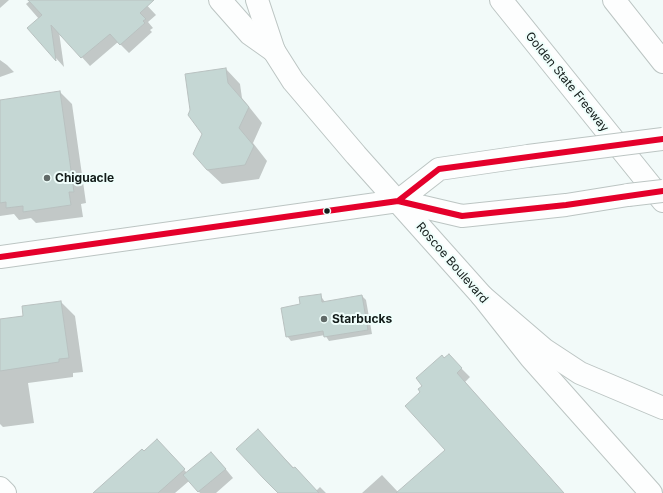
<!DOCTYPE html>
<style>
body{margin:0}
canvas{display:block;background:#f2faf9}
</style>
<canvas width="663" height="493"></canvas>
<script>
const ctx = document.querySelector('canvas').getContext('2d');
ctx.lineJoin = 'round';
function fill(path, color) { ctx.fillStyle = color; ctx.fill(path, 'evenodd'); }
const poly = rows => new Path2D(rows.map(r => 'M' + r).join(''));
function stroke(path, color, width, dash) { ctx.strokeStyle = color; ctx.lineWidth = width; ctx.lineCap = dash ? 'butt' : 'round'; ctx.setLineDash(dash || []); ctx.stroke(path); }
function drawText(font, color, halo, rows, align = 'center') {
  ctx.font = font + ' Inter,sans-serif'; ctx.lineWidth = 4; ctx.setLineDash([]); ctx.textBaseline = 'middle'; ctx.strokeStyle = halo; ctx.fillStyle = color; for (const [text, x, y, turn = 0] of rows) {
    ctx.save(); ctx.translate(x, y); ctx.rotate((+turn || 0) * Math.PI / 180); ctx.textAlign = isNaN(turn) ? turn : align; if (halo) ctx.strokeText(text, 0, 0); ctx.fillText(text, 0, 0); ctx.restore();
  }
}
const shadow = poly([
 [0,0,9,0,0,8],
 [31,0,142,0,156,15,148,22,153,28,150,30,152,32,129,53,118,42,90,66,59,32,64,67,29,28,39,19,26,4],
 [0,60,7,65,14,72,0,77],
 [226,69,240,84,242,98,262,123,253,143,267,161,259,179,222,184,207,170,204,134],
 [60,92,72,104,86,203,81,204,83,217,36,223,31,218,19,220,14,214,0,216,0,101],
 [320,295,325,302,362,296,366,300,372,334,329,341,325,335,291,341,287,336,301,305],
 [61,302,75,316,83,372,73,373,73,377,28,383,34,423,3,427,0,424,0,320,25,316],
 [445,359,457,364,470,377,465,382,564,493,362,493,382,475,398,492,447,450,422,392],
 [266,439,316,491,320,487,326,493,279,493],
 [166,449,187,473,219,461,233,478,216,493,200,493,189,481,175,493,95,493,144,452]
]);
const building = poly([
 [28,0,154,0,140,13,146,19,143,21,145,23,120,45,110,34,81,58,51,25,56,61,27,28,42,15,28,0],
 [226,68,228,83,249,107,239,128,254,146,245,165,207,170,193,154,202,134,188,115,190,110,185,74,226,68],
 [60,91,74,192,69,192,71,205,23,212,23,206,6,208,6,202,0,203,0,100,60,91],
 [321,294,322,302,362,295,368,330,324,337,323,331,286,337,281,308,300,304,299,297,321,294],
 [61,301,69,358,59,359,59,362,0,371,0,319,23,316,22,306,61,301],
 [449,354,462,368,457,373,564,493,396,493,445,450,405,406,420,392,418,389,422,386,416,378,442,355,444,358,449,354],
 [258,429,293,468,295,467,319,493,278,493,264,479,236,449,258,429],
 [157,439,185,469,158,493,93,493,142,449,144,451,157,439],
 [211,452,226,469,198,492,183,475,211,452]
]);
const minor = poly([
 [220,0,250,34,274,51],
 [0,488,5,493]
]);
const major = poly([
 [274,51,293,81,356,155,482,296,531,358,651,493],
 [398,201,439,169,528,156],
 [0,257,398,201,462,216,566,205,628,195]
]);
const highway = poly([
 [257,0,274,51],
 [501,0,663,201],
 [614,0,663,62],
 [482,296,545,350,580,373,663,408]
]);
const majorBridge = poly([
 [528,156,663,139],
 [628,195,663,191]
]);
const bus1 = poly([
 [398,201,439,169,663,139],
 [0,257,398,201,462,216,566,205,663,191]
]);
const markers = [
 [47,178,4,"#616a68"],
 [327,211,3.5,"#131c1a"],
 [324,319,4,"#616a68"]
];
const streetNames = [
 ["Golden State Freeway",567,82,51],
 ["Roscoe Boulevard",452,263,49]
];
const poiNames = [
 ["Chiguacle",55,178],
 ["Starbucks",332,319]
];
fill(shadow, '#0003');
fill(building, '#c5d7d4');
stroke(building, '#b9c1c0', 1);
stroke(minor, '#bcc5c3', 24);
stroke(major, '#bcc5c3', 24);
stroke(highway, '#bcc5c3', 24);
stroke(minor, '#fdfefe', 22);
stroke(major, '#fdfefe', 22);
stroke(highway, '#fdfefe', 22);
stroke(majorBridge, '#bcc5c3', 24, []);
stroke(majorBridge, '#fdfefe', 22);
stroke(bus1, '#e4002b', 6);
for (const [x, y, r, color] of markers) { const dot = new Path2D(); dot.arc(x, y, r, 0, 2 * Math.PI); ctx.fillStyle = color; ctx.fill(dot); stroke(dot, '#effefb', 1.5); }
drawText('12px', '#131c1a', '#effefb', streetNames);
drawText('bold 12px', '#131c1a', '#effefb', poiNames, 'left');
</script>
